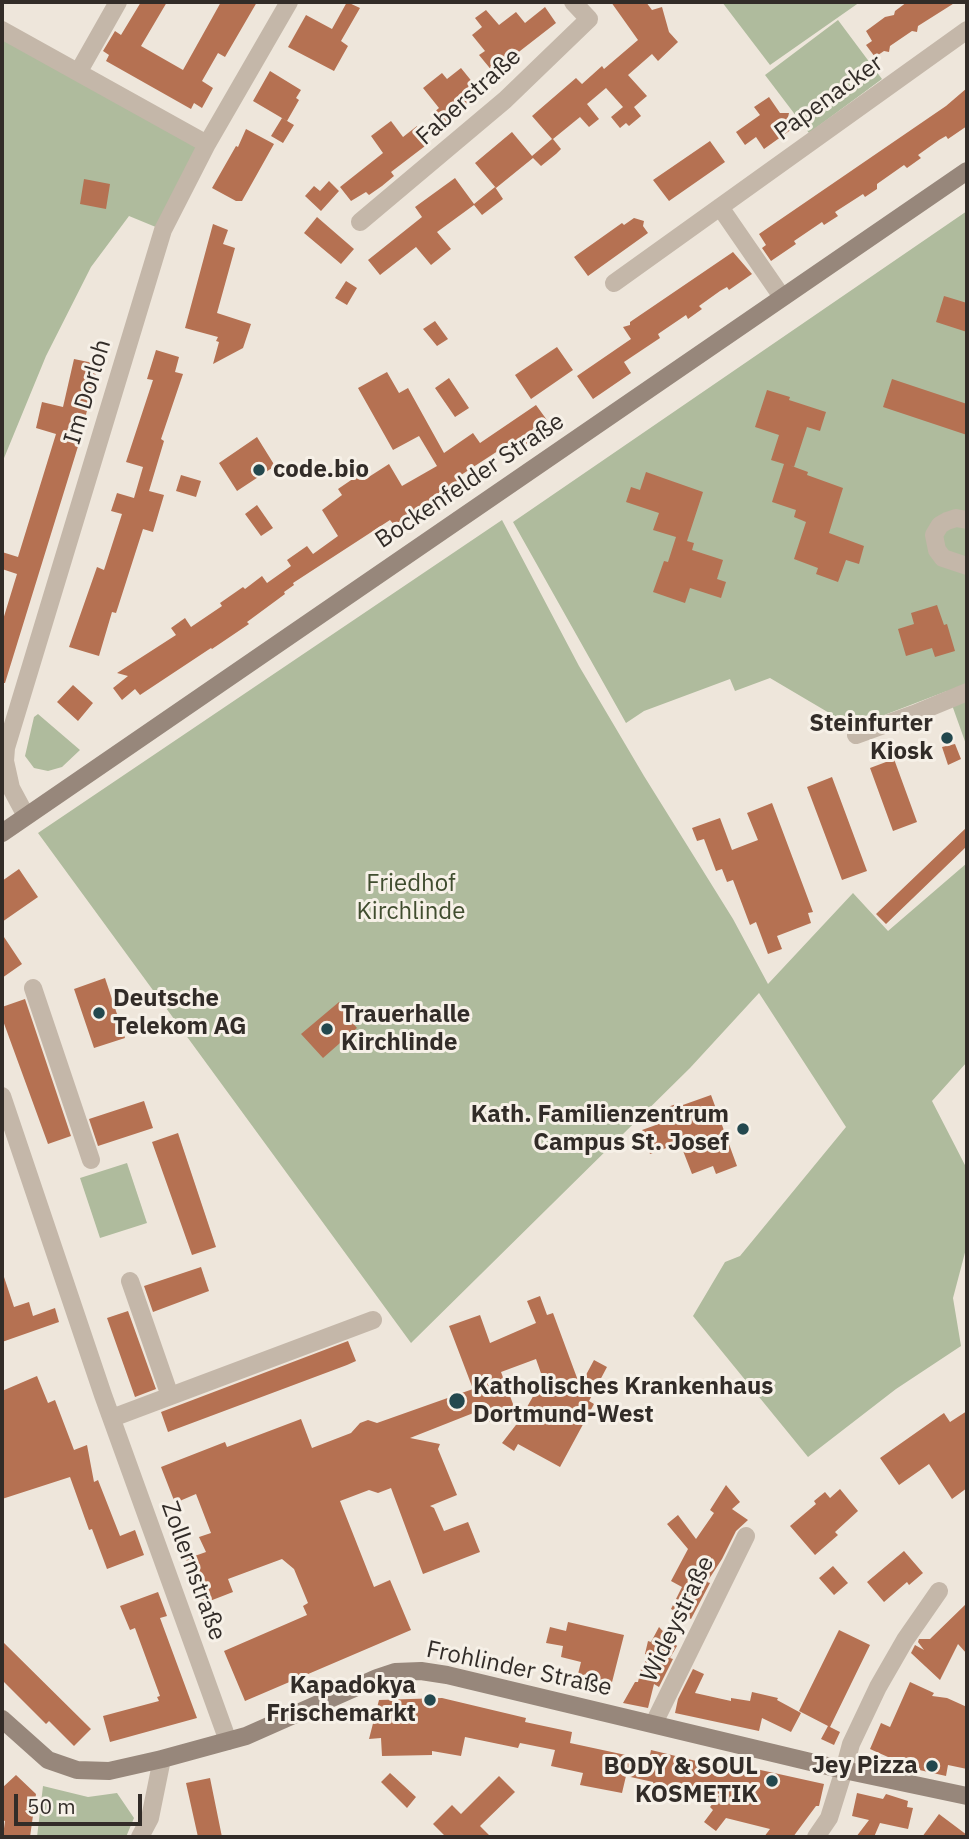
<!DOCTYPE html>
<meta charset="utf-8">
<style>
body{margin:0}
#map{position:relative;width:969px;height:1839px;overflow:hidden;background:#eee6db;font-family:"IBM Plex Sans",sans-serif}
canvas{display:block}
.frame{position:absolute;inset:0;border:4px solid #322c28;pointer-events:none}
.scale{position:absolute;left:14px;top:1794px;width:128px;height:32px;box-sizing:border-box;border:4px solid #322c28;border-top:0;padding-left:9px;font-size:21px;line-height:24px;white-space:nowrap;color:#322c28;-webkit-text-stroke:5px #f6f0e7;paint-order:stroke}
</style>
<div id="map">
<canvas width="969" height="1839"></canvas>
<div class="frame"></div>
<div class="scale">50 m</div>
</div>
<script>
const ctx = document.querySelector('canvas').getContext('2d');
ctx.lineJoin = 'round';
function fill(path, color) { ctx.fillStyle = color; ctx.fill(path, 'evenodd'); }
const poly = rows => new Path2D(rows.map(r => 'M' + r).join(''));
function stroke(path, color, width, dash) { ctx.strokeStyle = color; ctx.lineWidth = width; ctx.lineCap = dash ? 'butt' : 'round'; ctx.setLineDash(dash || []); ctx.stroke(path); }
function drawText(font, color, halo, rows, align = 'center') {
  ctx.font = font + ' "IBM Plex Sans",sans-serif'; ctx.lineWidth = 6; ctx.setLineDash([]); ctx.textBaseline = 'middle'; ctx.strokeStyle = halo; ctx.fillStyle = color; for (const [text, x, y, turn = 0] of rows) {
    ctx.save(); ctx.translate(x, y); ctx.rotate((+turn || 0) * Math.PI / 180); ctx.textAlign = isNaN(turn) ? turn : align; if (halo) ctx.strokeText(text, 0, 0); ctx.fillText(text, 0, 0); ctx.restore();
  }
}
const green = poly([
 [722,2,860,2,770,65],
 [838,20,882,79,809,133,765,75],
 [2,30,207,144,163,230,129,216,91,267,46,356,2,463],
 [967,211,967,747,947,691,853,727,770,678,735,691,730,679,644,711,626,723,513,522],
 [502,520,579,666,644,776,733,919,768,984,853,893,888,931,967,863,967,1062,932,1101,967,1169,967,1245,953,1298,961,1346,896,1389,808,1457,693,1316,725,1262,740,1256,846,1127,759,993,690,1068,411,1343,38,833],
 [38,714,80,750,62,767,48,771,34,768,25,756,34,717],
 [127,1163,147,1223,100,1238,80,1178],
 [43,1786,88,1797,117,1793,134,1818,126,1837,37,1837]
]);
const building = poly([
 [141,2,167,2,141,46,183,70,221,2,257,2,225,57,218,53,202,81,213,88,202,108,194,103,191,109,106,61,109,55,103,51,115,31,121,35],
 [347,2,360,8,341,41,348,46,334,71,288,47,306,15,332,29],
 [611,2,646,2,652,10,662,7,669,32,678,42,658,61,652,54,628,75,647,96,634,107,641,116,629,126,626,123,620,128,611,117,623,107,606,88,587,104,599,119,589,127,580,117,553,139,561,149,556,154,541,166,533,158,496,188,475,163,512,132,532,156,552,139,532,116,576,78,582,84,602,66,604,69,638,40],
 [907,2,956,2,918,26,917,32,912,31,890,46,889,52,884,51,875,57,866,45,872,41,866,31,885,17,894,15,895,11],
 [545,7,556,23,493,72,479,55,485,51,472,35,482,27,475,18,486,10,499,25,516,12,525,23],
 [461,68,482,94,443,124,433,113,439,108,423,88,442,73,447,79],
 [270,71,301,90,296,98,299,100,287,121,253,101],
 [967,88,967,126,948,139,946,136,939,140,918,155,921,158,907,168,904,165,877,184,877,189,865,197,863,194,835,212,838,216,824,225,822,222,794,241,796,244,771,261,762,248,766,245,759,234,946,106],
 [769,97,780,113,789,113,787,122,792,129,764,149,756,137,745,145,736,132,760,115,754,107],
 [282,118,294,125,283,143,271,136],
 [391,121,403,137,417,126,429,143,391,172,394,176,382,186,369,195,366,192,351,201,340,187,383,153,371,136],
 [246,129,274,144,242,201,236,201,212,188,236,146,238,147],
 [710,141,725,162,669,201,653,180],
 [455,178,474,204,495,187,503,199,482,215,474,205,437,232,451,249,431,265,416,247,380,275,368,260,422,217,415,207],
 [84,179,110,184,106,209,80,204],
 [329,181,339,191,321,211,305,196,314,186,320,191],
 [317,217,354,249,341,264,304,233],
 [634,218,644,221,643,226,648,233,588,276,574,257,622,223,624,225],
 [213,224,228,230,223,244,235,248,217,313,251,324,243,348,213,364,219,342,216,341,218,337,185,328],
 [733,252,752,274,729,290,727,287,720,291,699,306,702,309,688,319,686,315,658,334,660,338,624,362,631,373,593,399,577,376,631,339,623,327,630,325,630,322],
 [346,281,357,288,347,305,335,298],
 [944,296,967,303,967,332,936,322],
 [435,321,448,339,437,346,423,329],
 [557,347,573,370,531,399,515,375],
 [156,350,179,357,175,372,183,374,161,439,164,441,149,491,164,495,153,532,143,529,118,607,116,613,112,612,99,656,69,647,97,567,104,570,122,514,111,511,117,493,134,498,143,467,126,462,153,380,147,379],
 [74,359,98,364,80,440,5,683,2,683,2,623,17,574,2,569,2,552,18,557,56,434,36,428,42,402,63,407],
 [387,372,399,393,408,388,444,453,473,433,480,443,536,405,552,427,513,454,507,445,458,477,464,489,434,509,430,502,395,526,390,520,293,583,294,585,284,592,285,594,247,622,249,624,212,649,211,648,140,695,135,689,122,700,113,688,128,676,117,673,176,635,171,628,185,618,191,627,222,606,220,603,243,587,245,589,262,576,267,583,291,566,287,560,307,546,313,554,338,536,322,510,342,495,338,489,360,474,364,480,389,464,402,486,437,466,419,436,393,450,358,388],
 [449,378,469,408,455,417,435,388],
 [892,379,967,404,967,435,883,407],
 [767,390,790,397,789,400,826,412,820,431,807,427,794,467,789,465,808,472,807,475,843,488,829,533,864,546,859,564,846,560,838,582,816,574,818,568,794,559,806,522,794,517,796,510,772,502,784,464,771,460,779,435,755,427],
 [257,437,275,466,237,491,219,463],
 [646,472,703,492,687,541,694,543,692,550,723,560,717,579,726,582,721,598,690,588,685,603,653,592,664,561,668,562,676,537,653,530,659,513,626,502,631,487,640,490],
 [181,475,201,481,196,497,176,491],
 [257,505,273,528,261,536,245,514],
 [937,605,944,625,947,624,955,651,935,657,932,648,906,656,898,629,914,624,911,613],
 [73,685,93,703,78,721,57,702],
 [955,744,961,759,948,765,942,747],
 [894,759,917,822,893,831,870,768],
 [832,777,867,871,842,880,807,787],
 [772,803,813,912,808,913,811,923,777,936,782,949,768,954,756,922,750,925,733,880,727,882,722,869,716,871,704,839,697,841,692,828,720,818,732,850,758,840,747,813],
 [967,827,967,846,886,924,876,914],
 [19,869,38,897,2,922,2,881],
 [2,934,22,964,2,978],
 [105,978,125,1038,94,1048,74,989],
 [25,999,71,1136,48,1144,2,1018,2,1007],
 [339,1002,349,1013,346,1015,357,1028,323,1058,301,1034],
 [711,1095,737,1166,716,1174,713,1166,692,1174,680,1143,650,1154,642,1130,667,1121,662,1109,679,1103,680,1106],
 [144,1101,153,1128,98,1146,89,1119],
 [178,1133,216,1247,192,1255,152,1142],
 [201,1267,209,1291,153,1312,144,1286],
 [2,1277,4,1277,14,1307,29,1302,33,1316,55,1308,59,1322,2,1342],
 [540,1296,547,1315,553,1313,580,1386,594,1360,607,1367,589,1401,594,1404,560,1467,518,1444,514,1451,502,1443,519,1421,543,1379,536,1359,501,1372,516,1412,489,1422,487,1415,483,1417,481,1410,410,1438,440,1444,438,1449,457,1495,430,1506,434,1508,444,1531,468,1522,480,1552,423,1574,391,1488,378,1493,369,1490,340,1501,374,1587,390,1580,411,1630,245,1701,224,1651,307,1615,303,1606,308,1603,294,1569,282,1559,228,1579,233,1592,202,1604,186,1559,206,1552,199,1537,211,1533,196,1494,175,1503,161,1467,225,1442,227,1447,301,1419,312,1448,351,1433,360,1423,368,1420,377,1423,473,1389,449,1326,480,1315,490,1343,536,1323,527,1301],
 [128,1311,156,1389,135,1397,107,1318],
 [348,1341,356,1361,347,1365,168,1432,161,1412],
 [37,1376,48,1403,55,1400,74,1450,87,1445,94,1482,98,1480,120,1536,135,1530,144,1555,107,1569,92,1529,89,1530,70,1477,2,1499,2,1391],
 [967,1411,967,1488,952,1499,929,1464,899,1485,880,1458,944,1413,950,1422],
 [726,1485,740,1502,732,1509,748,1520,736,1531,722,1559,707,1582,710,1583,691,1619,671,1609,682,1587,671,1581,688,1549,667,1524,678,1515,696,1539,714,1513,710,1510],
 [840,1489,858,1511,835,1532,838,1535,815,1555,790,1526,816,1504,814,1501,825,1492,830,1498],
 [904,1551,923,1573,909,1585,907,1582,884,1602,867,1582],
 [833,1566,848,1583,834,1595,819,1578],
 [158,1592,167,1616,160,1618,197,1718,110,1742,103,1716,159,1701,157,1697,160,1696,135,1628,130,1630,120,1606],
 [967,1603,967,1654,958,1644,940,1680,911,1653,915,1645,924,1650,918,1642,919,1639,930,1639],
 [568,1622,624,1635,609,1694,575,1686,581,1662,561,1657,563,1646,546,1643,550,1627,566,1631],
 [659,1627,677,1646,670,1658,673,1659,659,1687,654,1684,648,1708,623,1703,635,1682,638,1682,641,1669,649,1655,645,1654,648,1641,651,1642],
 [839,1630,870,1645,830,1727,840,1732,834,1745,821,1739,828,1726,799,1711],
 [2,1641,91,1729,74,1746,49,1721,46,1724,2,1680],
 [693,1669,704,1674,695,1693,731,1701,731,1698,750,1701,752,1692,778,1698,777,1700,801,1713,791,1732,762,1718,759,1731,675,1713,678,1699],
 [910,1682,934,1693,932,1696,947,1698,967,1707,967,1769,948,1765,946,1776,915,1769,870,1749,881,1723,890,1727],
 [442,1698,526,1718,525,1722,572,1732,570,1743,649,1760,651,1750,754,1775,756,1769,824,1784,819,1806,816,1806,793,1837,764,1837,770,1829,726,1818,716,1831,704,1822,713,1810,710,1807,720,1794,674,1783,671,1793,651,1789,653,1782,626,1776,622,1793,580,1785,583,1773,551,1766,555,1750,520,1743,518,1748,465,1737,461,1756,432,1751,432,1755,382,1756,381,1738,369,1739,379,1700],
 [390,1773,416,1797,407,1808,381,1782],
 [16,1775,36,1794,30,1837,3,1836,5,1821,2,1820,2,1788],
 [499,1776,515,1792,480,1826,491,1837,446,1837,433,1824,452,1805,461,1814],
 [210,1778,222,1837,198,1837,186,1783],
 [857,1793,883,1799,886,1794,908,1801,907,1807,913,1808,908,1829,880,1823,874,1837,856,1837,869,1820,852,1816],
 [939,1814,967,1835,967,1837,922,1837]
]);
const minor = poly([
 [2,30,207,144],
 [79,71,118,2],
 [720,207,782,297],
 [360,222,505,100,589,19,573,2],
 [614,283,967,30],
 [967,520,956,518,947,521,940,525,934,535,937,550,943,558,967,566],
 [856,735,914,714,967,692],
 [26,816,11,788,5,761,6,748,163,230,207,144,289,2],
 [33,988,91,1160],
 [2,1096,103,1395,228,1741],
 [130,1281,170,1396],
 [112,1418,373,1320],
 [654,1723,746,1536],
 [844,1770,851,1744,878,1687,905,1640,939,1591],
 [140,1837,150,1818,162,1759]
]);
const tertiary = poly([
 [816,1837,829,1818,844,1770]
]);
const secondary = poly([
 [2,833,967,171],
 [2,1719,48,1760,77,1770,109,1771,162,1759,246,1736,377,1678,395,1672,421,1671,447,1675,844,1770,967,1796]
]);
const markers = [
 [259,470,7,"#23484e"],
 [947,738,7,"#23484e"],
 [99,1013,7,"#23484e"],
 [327,1029,7,"#23484e"],
 [743,1129,7,"#23484e"],
 [457,1401,9,"#23484e"],
 [430,1700,7,"#23484e"],
 [932,1766,7,"#23484e"],
 [772,1781,7,"#23484e"]
];
const streetNames = [
 ["Faberstraße",469,97,-42],
 ["Papenacker",829,98,-36],
 ["Im Dorloh",88,392,-73],
 ["Bockenfelder Straße",470,481,-34],
 ["Zollernstraße",193,1571,70],
 ["Wideystraße",678,1619,-64],
 ["Frohlinder Straße",519,1669,12]
];
const poiNames = [
 ["code.bio",273,470,"left"],
 ["Steinfurter",933,724],
 ["Kiosk",933,752],
 ["Deutsche",113,999,"left"],
 ["Telekom AG",113,1027,"left"],
 ["Trauerhalle",341,1015,"left"],
 ["Kirchlinde",341,1043,"left"],
 ["Kath. Familienzentrum",729,1115],
 ["Campus St. Josef",729,1143],
 ["Katholisches Krankenhaus",473,1387,"left"],
 ["Dortmund-West",473,1415,"left"],
 ["Kapadokya",416,1686],
 ["Frischemarkt",416,1714],
 ["Jey Pizza",918,1766],
 ["BODY & SOUL",758,1767],
 ["KOSMETIK",758,1795]
];
const parkNames = [
 ["Friedhof",411,884],
 ["Kirchlinde",411,912]
];
fill(green, '#afbb9d');
fill(building, '#b57152');
stroke(minor, '#c4b7a9', 18);
stroke(tertiary, '#c4b7a9', 18);
stroke(secondary, '#97877b', 18);
for (const [x, y, r, color] of markers) { const dot = new Path2D(); dot.arc(x, y, r, 0, 2 * Math.PI); ctx.fillStyle = color; ctx.fill(dot); stroke(dot, '#f6f0e7', 2.5); }
drawText('24px', '#322c28', '#f6f0e7', streetNames);
drawText('bold 24px', '#322c28', '#f6f0e7', poiNames, 'right');
drawText('24px', '#404d2f', '#f6f0e7', parkNames);
</script>
